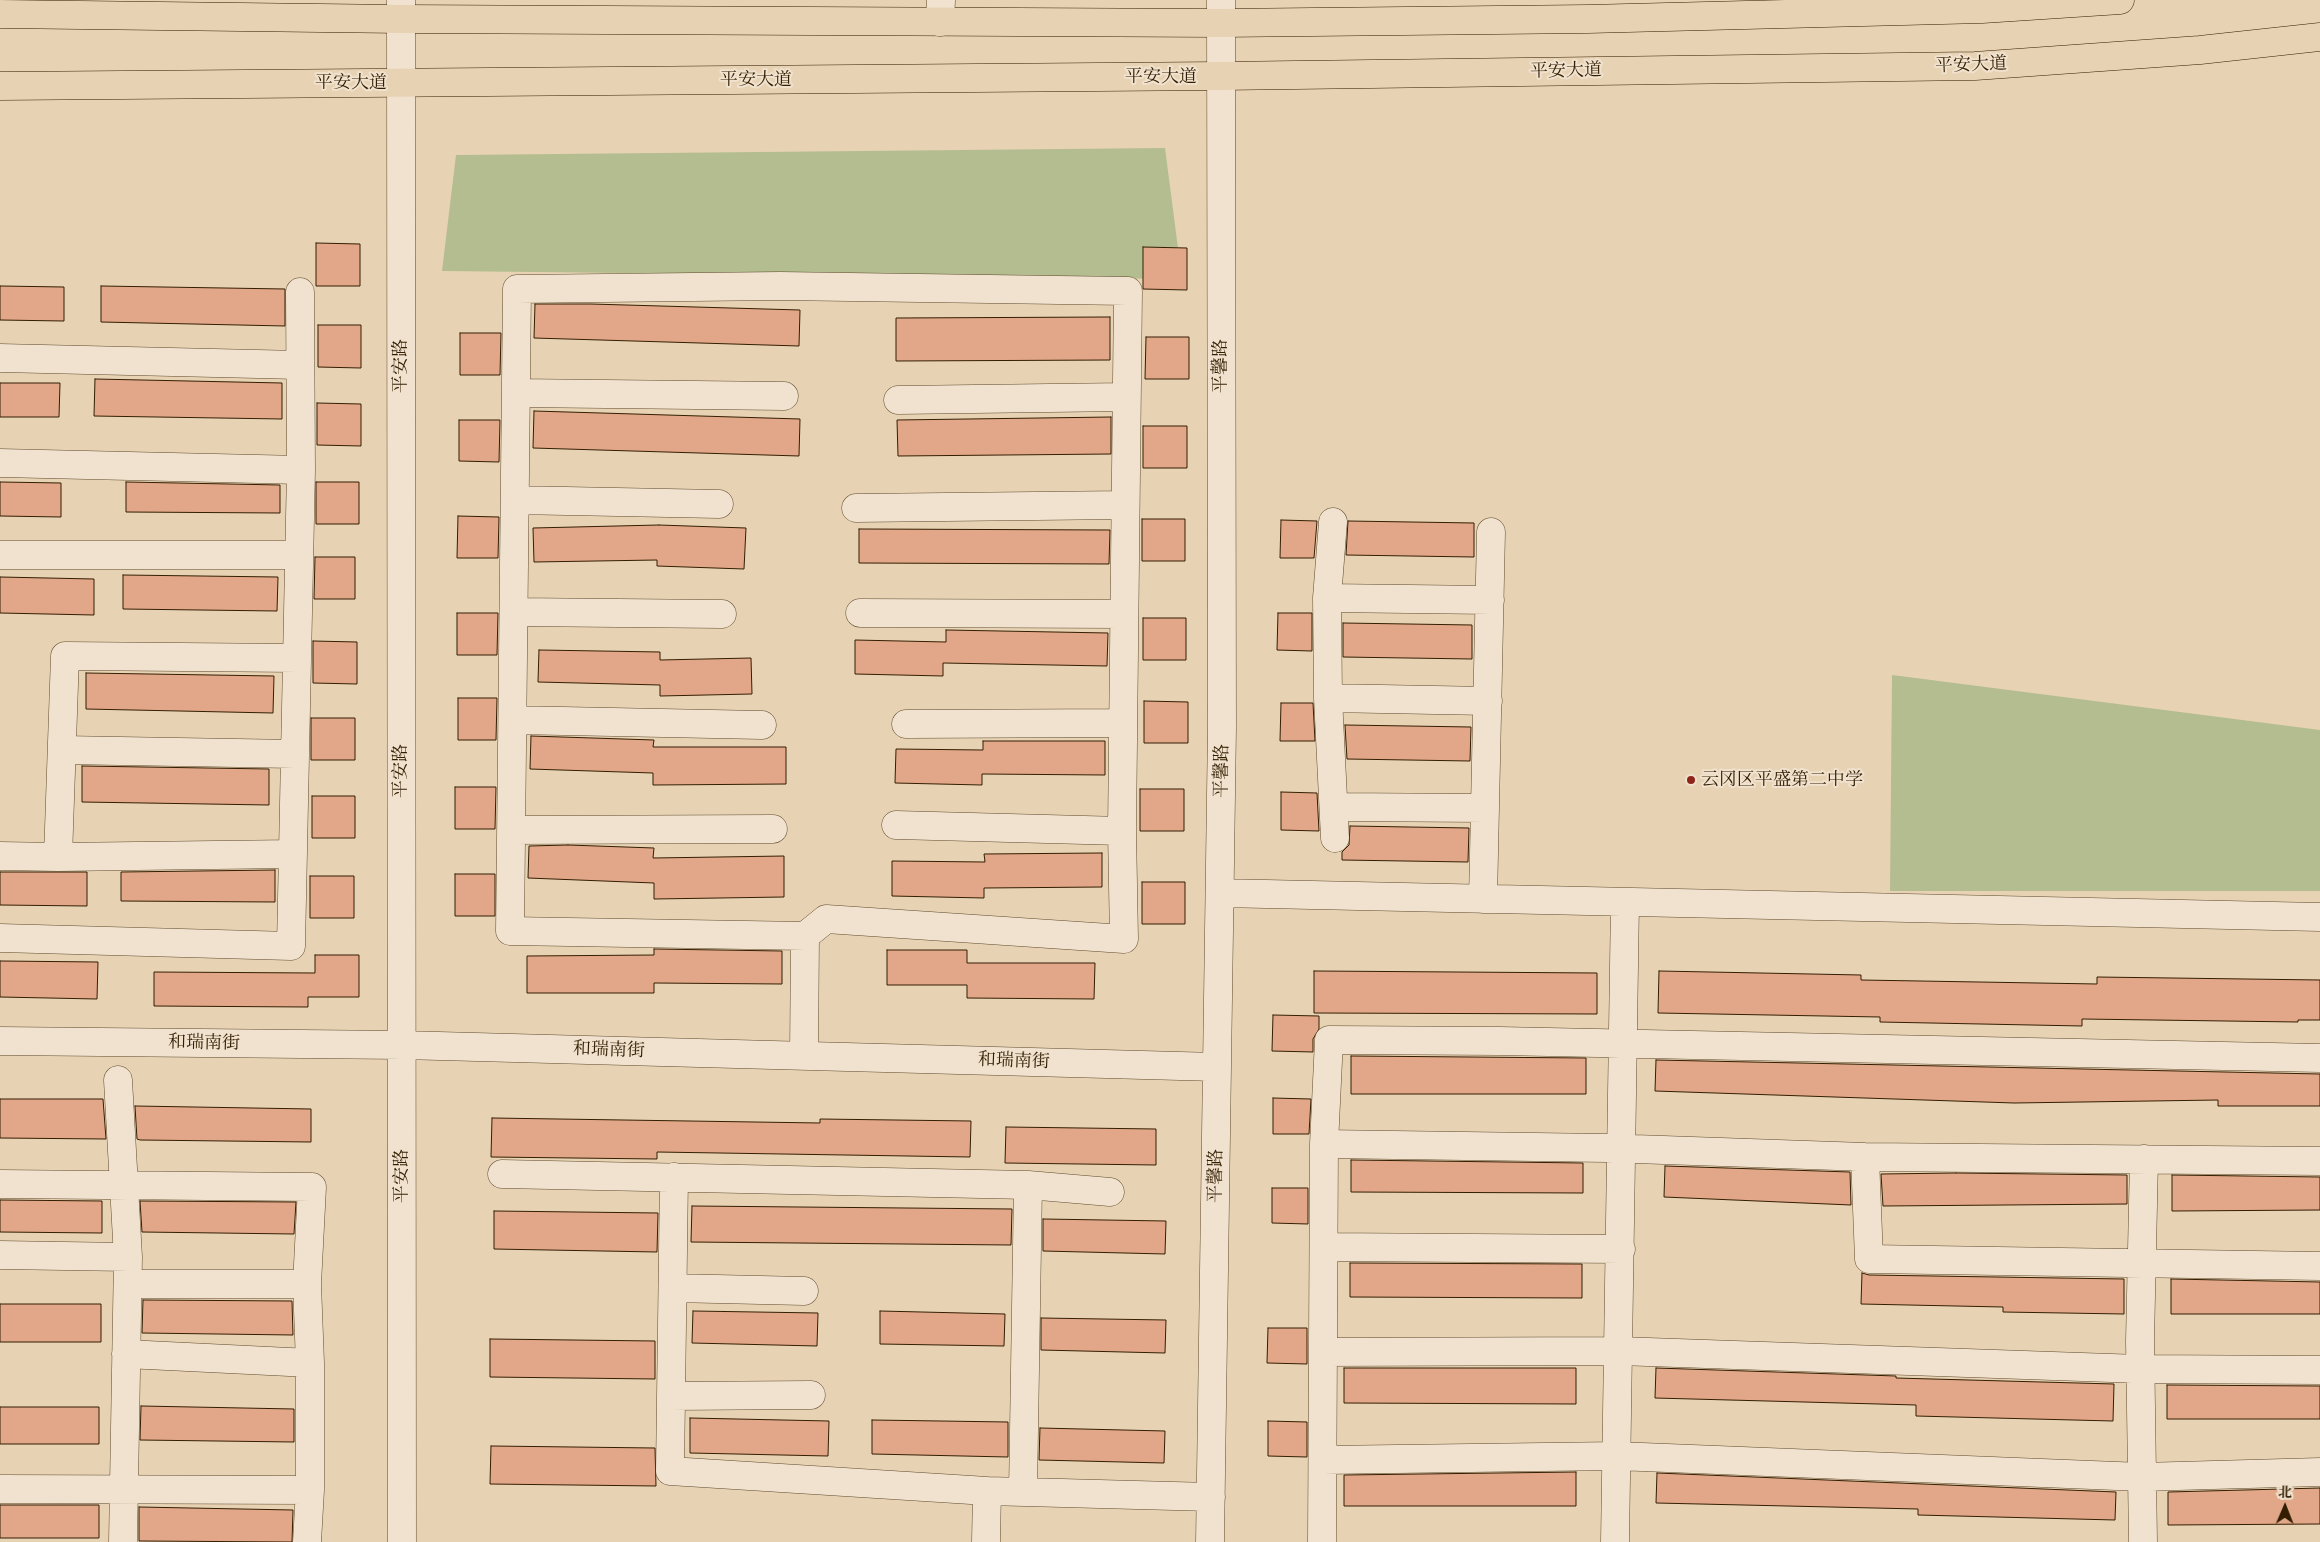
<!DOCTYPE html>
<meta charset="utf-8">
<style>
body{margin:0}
#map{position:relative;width:2320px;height:1542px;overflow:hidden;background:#e8d2b4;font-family:"EB Garamond","Noto Serif SC",serif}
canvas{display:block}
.north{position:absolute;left:2260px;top:1482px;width:50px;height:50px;-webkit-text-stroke:4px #f0e2ce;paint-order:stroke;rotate:1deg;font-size:14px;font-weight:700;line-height:20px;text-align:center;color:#331e02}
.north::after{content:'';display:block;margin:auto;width:18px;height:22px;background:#331e02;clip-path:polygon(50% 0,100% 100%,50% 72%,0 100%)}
</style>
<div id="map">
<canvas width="2320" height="1542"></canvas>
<div class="north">北</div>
</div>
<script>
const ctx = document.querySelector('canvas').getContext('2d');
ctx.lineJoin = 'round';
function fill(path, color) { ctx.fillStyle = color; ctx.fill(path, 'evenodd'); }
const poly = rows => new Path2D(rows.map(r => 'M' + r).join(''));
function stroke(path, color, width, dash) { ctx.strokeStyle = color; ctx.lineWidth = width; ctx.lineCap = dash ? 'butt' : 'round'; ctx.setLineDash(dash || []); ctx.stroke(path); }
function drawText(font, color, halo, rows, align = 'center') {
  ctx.font = font + ' "EB Garamond","Noto Serif SC",serif'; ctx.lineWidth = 4; ctx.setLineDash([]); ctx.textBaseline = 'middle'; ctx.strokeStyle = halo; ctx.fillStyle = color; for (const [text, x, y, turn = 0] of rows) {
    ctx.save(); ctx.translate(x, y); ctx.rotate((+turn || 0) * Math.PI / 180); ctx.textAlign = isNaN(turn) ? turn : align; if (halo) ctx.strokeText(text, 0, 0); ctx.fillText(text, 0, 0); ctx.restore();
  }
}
const green = poly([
 [1165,148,1182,279,442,271,456,155],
 [1892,675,2320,730,2320,891,1890,891]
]);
const building = poly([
 [316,243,360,244,360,286,316,286,316,243],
 [1143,247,1187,248,1187,290,1143,289,1143,247],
 [0,286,64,287,64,321,0,320,0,286],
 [101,286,285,289,285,326,101,322,101,286],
 [535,304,591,304,800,310,799,346,534,338,535,304],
 [1110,317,1110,360,896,361,896,318,1110,317],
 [318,325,361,325,361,368,318,367,318,325],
 [460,333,501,333,500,375,460,375,460,333],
 [1146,337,1189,337,1189,379,1145,379,1146,337],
 [95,379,282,383,282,419,94,416,95,379],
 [0,383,60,383,59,417,0,417,0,383],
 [317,403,361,404,361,446,317,445,317,403],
 [534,411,800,419,799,456,533,448,534,411],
 [1111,417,1111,454,898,456,897,420,1111,417],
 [459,420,500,420,499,462,459,461,459,420],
 [1143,426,1187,426,1187,468,1143,468,1143,426],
 [0,482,61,483,61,517,0,516,0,482],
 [126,482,280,485,280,513,126,512,126,482],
 [316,482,359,482,359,524,316,524,316,482],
 [458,516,499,517,498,558,457,558,458,516],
 [1142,519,1185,519,1185,561,1142,561,1142,519],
 [1281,520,1317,521,1314,558,1280,558,1281,520],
 [1348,521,1474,523,1474,557,1346,555,1348,521],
 [659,525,746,528,744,569,657,566,657,560,534,562,533,528,659,525],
 [859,529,1110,530,1109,564,859,563,859,529],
 [315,557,355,557,355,599,314,599,315,557],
 [123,575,278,577,277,611,123,609,123,575],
 [0,577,94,579,94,615,0,613,0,577],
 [457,613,498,613,497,655,457,655,457,613],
 [1278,613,1312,613,1312,651,1277,650,1278,613],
 [1143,618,1186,618,1186,660,1143,660,1143,618],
 [1343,623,1472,625,1472,659,1343,657,1343,623],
 [946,630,1108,633,1107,666,943,663,943,676,855,674,855,640,946,642,946,630],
 [313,641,357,642,357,684,313,683,313,641],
 [539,650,660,652,660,660,751,658,752,694,660,696,660,685,538,682,539,650],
 [86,673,274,676,273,713,86,709,86,673],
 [458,698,497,698,496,740,458,740,458,698],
 [1144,701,1188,702,1188,743,1144,743,1144,701],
 [1281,703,1313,703,1315,741,1280,741,1281,703],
 [311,718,355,718,355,760,311,760,311,718],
 [1345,725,1471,727,1470,761,1347,759,1345,725],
 [531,736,654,740,653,747,786,747,786,784,653,785,653,773,530,769,531,736],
 [983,741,1105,741,1105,775,982,774,982,785,895,783,896,749,983,750,983,741],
 [82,766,269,769,269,805,82,802,82,766],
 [455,787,496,787,495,829,455,829,455,787],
 [1140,789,1184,789,1184,831,1140,831,1140,789],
 [1281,792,1317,793,1319,831,1281,830,1281,792],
 [312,796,355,796,355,838,312,838,312,796],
 [1350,826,1469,828,1468,862,1342,860,1342,852,1349,845,1350,826],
 [568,845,654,848,653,858,784,856,784,897,654,899,654,883,528,878,529,846,568,845],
 [1102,853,1102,887,984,888,984,898,892,896,892,861,985,862,984,854,1102,853],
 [275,870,275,902,121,901,121,872,275,870],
 [0,872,87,872,87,906,0,905,0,872],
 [455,874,495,874,495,916,455,916,455,874],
 [310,876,354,876,354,918,310,918,310,876],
 [1142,882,1185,882,1185,924,1142,924,1142,882],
 [654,949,782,951,782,984,654,983,654,993,527,993,527,956,654,955,654,949],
 [887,950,967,950,967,963,1095,963,1094,999,967,998,967,985,887,985,887,950],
 [315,955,359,955,359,997,308,997,308,1007,154,1006,154,972,315,973,315,955],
 [0,961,98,962,97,999,0,997,0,961],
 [1314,971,1597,973,1597,1014,1314,1013,1314,971],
 [1659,971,1861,975,1861,980,2097,984,2097,977,2320,980,2320,1020,2298,1020,2298,1022,2082,1019,2082,1026,1880,1022,1880,1017,1658,1013,1659,971],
 [1273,1015,1319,1016,1319,1029,1313,1039,1313,1052,1272,1051,1273,1015],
 [1351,1056,1586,1058,1586,1094,1351,1094,1351,1056],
 [1656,1060,2320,1074,2320,1106,2218,1106,2218,1100,2014,1103,1655,1091,1656,1060],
 [1273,1098,1311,1099,1309,1134,1273,1134,1273,1098],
 [0,1099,103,1099,106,1139,0,1138,0,1099],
 [135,1106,311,1109,311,1142,140,1140,137,1139,135,1106],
 [492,1118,820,1123,820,1119,971,1121,970,1157,657,1152,657,1159,491,1157,492,1118],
 [1006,1127,1156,1129,1156,1165,1005,1163,1006,1127],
 [1351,1160,1583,1163,1583,1193,1351,1192,1351,1160],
 [1665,1166,1850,1172,1851,1205,1664,1197,1665,1166],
 [1956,1173,2127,1175,2127,1204,1883,1206,1881,1174,1956,1173],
 [2172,1175,2320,1177,2320,1210,2172,1211,2172,1175],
 [1272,1188,1308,1188,1308,1224,1272,1223,1272,1188],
 [0,1200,102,1201,102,1233,0,1232,0,1200],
 [140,1201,296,1202,294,1234,142,1232,140,1201],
 [692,1206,1012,1209,1011,1245,691,1242,692,1206],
 [494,1211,658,1213,657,1252,494,1249,494,1211],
 [1043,1219,1166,1221,1165,1254,1043,1251,1043,1219],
 [1350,1263,1582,1264,1582,1298,1350,1297,1350,1263],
 [1862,1273,1869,1275,2124,1279,2124,1314,2003,1312,2003,1307,1861,1304,1862,1273],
 [2171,1279,2320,1282,2320,1314,2171,1314,2171,1279],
 [143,1300,292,1301,293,1335,142,1333,143,1300],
 [0,1304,101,1304,101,1342,0,1342,0,1304],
 [693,1311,818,1313,817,1346,692,1343,693,1311],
 [880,1311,1005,1314,1004,1346,880,1344,880,1311],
 [1041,1318,1166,1320,1165,1353,1041,1350,1041,1318],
 [1268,1328,1307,1328,1307,1364,1267,1363,1268,1328],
 [490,1339,655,1341,655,1379,490,1377,490,1339],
 [1344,1368,1576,1368,1576,1404,1344,1403,1344,1368],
 [1656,1368,1896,1376,1896,1378,2114,1384,2113,1421,1916,1416,1916,1405,1655,1398,1656,1368],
 [2167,1385,2320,1386,2320,1419,2167,1419,2167,1385],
 [141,1406,294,1409,294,1442,140,1440,141,1406],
 [0,1407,99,1407,99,1444,0,1444,0,1407],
 [690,1418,829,1421,828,1456,690,1453,690,1418],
 [872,1420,1008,1422,1008,1457,872,1454,872,1420],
 [1268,1421,1307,1422,1307,1457,1268,1456,1268,1421],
 [1040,1428,1165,1431,1164,1463,1039,1460,1040,1428],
 [491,1446,655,1448,656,1486,490,1484,491,1446],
 [1576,1472,1576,1506,1344,1506,1344,1475,1576,1472],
 [1657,1473,2116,1492,2115,1520,1918,1515,1918,1509,1656,1503,1657,1473],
 [2320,1488,2320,1524,2168,1525,2168,1492,2320,1488],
 [0,1505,99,1505,99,1538,0,1538,0,1505],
 [139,1507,293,1510,292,1542,139,1541,139,1507]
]);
const minor = poly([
 [401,0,402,1542],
 [940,22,941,0],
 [0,358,300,365],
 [516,393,784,396],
 [898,400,1126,397],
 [0,463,301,470],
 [515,500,719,504],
 [856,508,1125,505],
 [1333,522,1327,598,1328,698,1335,838],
 [0,555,299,555],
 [1327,598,1490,600],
 [514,612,722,614],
 [860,613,1124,614],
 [1328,698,1488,701],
 [513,720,762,725],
 [906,724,1123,723],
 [62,750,295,754],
 [1334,807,1485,808],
 [896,825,1122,831],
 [511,830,773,829],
 [0,856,58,857,293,854],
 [58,857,65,656,297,658],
 [1220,893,2320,917],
 [1483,899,1491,532],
 [0,938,291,946,301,470,300,292],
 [0,1041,402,1045,1217,1067],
 [804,1056,805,936,510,931,517,289,780,286,1128,291,1122,831,1124,939,826,919,805,936],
 [118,1080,128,1257,123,1542],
 [1324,1144,1606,1148,1865,1157,2320,1161],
 [1865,1157,1869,1259,2320,1266],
 [502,1174,1028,1185,1110,1192],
 [674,1177,670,1471,987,1491],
 [0,1184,312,1187,307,1284,310,1363,310,1490,307,1542],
 [1324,1247,1621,1249],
 [0,1255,128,1257],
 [128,1284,307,1284],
 [673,1288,804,1291],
 [1323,1352,1619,1351,2140,1369,2320,1370],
 [126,1354,310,1363],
 [671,1396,811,1395],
 [1323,1460,1617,1456,2142,1477,2320,1472],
 [0,1489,310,1490],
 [1023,1492,1028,1185],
 [986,1542,987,1491,1211,1497],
 [1210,1542,1222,727,1221,0],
 [1322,1542,1324,1144,1329,1040,1500,1041,2320,1058],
 [1615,1542,1625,902],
 [2143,1542,2140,1341,2144,1159]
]);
const major = poly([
 [0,14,400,19,1221,23,1588,19,1982,9,2120,0],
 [0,86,1220,76,1975,66,2200,50,2320,37]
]);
const markers = [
 [1691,780,5,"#8f2418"]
];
const streetNames = [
 ["平安大道",1971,65,-2],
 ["平安大道",1566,71,-1],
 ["平安大道",1161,77],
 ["平安大道",756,80],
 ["平安大道",351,83],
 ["平安路",401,366,-90],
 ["平馨路",1221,366,-90],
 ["平安路",401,771,-90],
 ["平馨路",1222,771,-89],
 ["和瑞南街",204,1043,1],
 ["和瑞南街",609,1050,2],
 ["和瑞南街",1014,1061,2],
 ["平安路",402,1176,-90],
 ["平馨路",1216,1176,-89]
];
const poiNames = [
 ["云冈区平盛第二中学",1701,780]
];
fill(green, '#b3bd8f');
fill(building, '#e2a788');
stroke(building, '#331e02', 1);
stroke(minor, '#604b2e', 29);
stroke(major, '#331e02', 29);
stroke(minor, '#f0e2ce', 28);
stroke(major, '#e8d2b4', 28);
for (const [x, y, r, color] of markers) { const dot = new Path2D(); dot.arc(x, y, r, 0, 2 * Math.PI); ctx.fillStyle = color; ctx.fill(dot); stroke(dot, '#f0e2ce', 2); }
drawText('18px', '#331e02', '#f0e2ce', streetNames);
drawText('18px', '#331e02', '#f0e2ce', poiNames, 'left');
</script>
